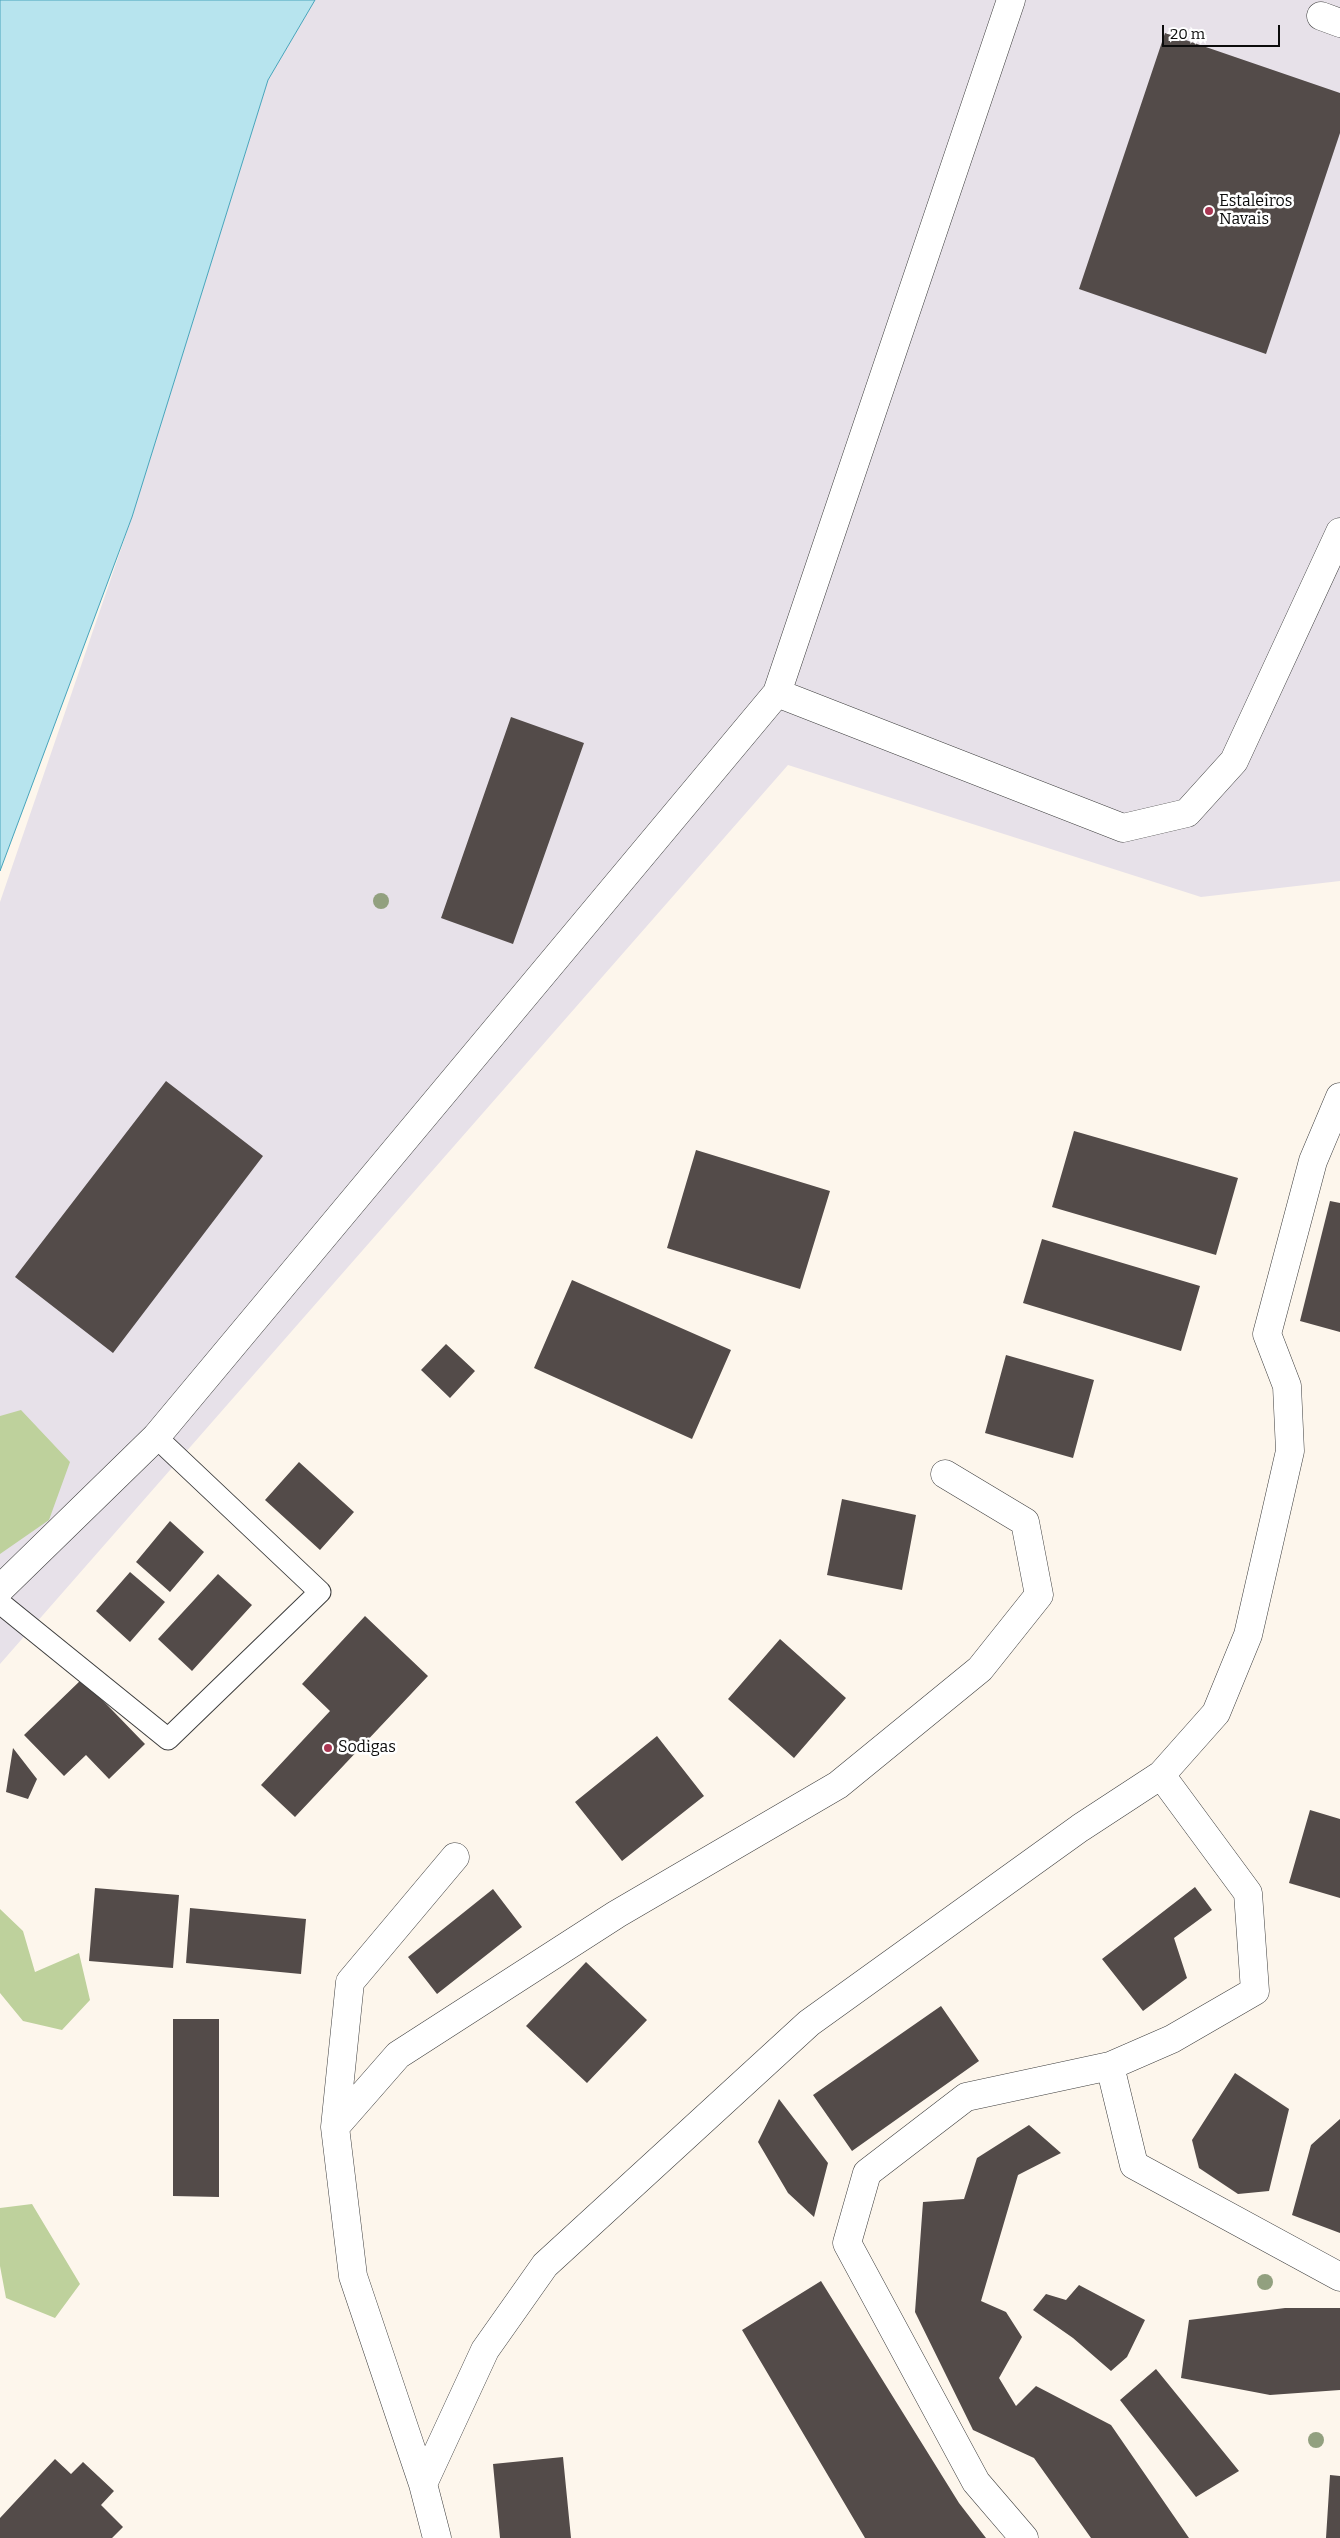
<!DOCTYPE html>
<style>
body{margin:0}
#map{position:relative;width:1340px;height:2538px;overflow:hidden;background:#fdf6ec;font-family:Bitter,serif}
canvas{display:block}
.scale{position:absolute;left:1162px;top:25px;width:118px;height:22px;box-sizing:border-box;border:2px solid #0b0b0b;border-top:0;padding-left:6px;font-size:15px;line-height:18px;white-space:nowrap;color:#0b0b0b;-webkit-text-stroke:4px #fff;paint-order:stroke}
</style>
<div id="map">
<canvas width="1340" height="2538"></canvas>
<div class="scale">20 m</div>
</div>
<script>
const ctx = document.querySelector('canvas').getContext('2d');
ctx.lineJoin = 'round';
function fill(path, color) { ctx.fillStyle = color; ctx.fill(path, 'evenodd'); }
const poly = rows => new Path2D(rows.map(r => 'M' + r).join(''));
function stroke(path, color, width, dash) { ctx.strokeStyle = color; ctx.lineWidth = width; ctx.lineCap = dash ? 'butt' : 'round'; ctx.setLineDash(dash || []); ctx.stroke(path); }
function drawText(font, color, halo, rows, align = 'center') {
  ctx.font = font + ' Bitter,serif'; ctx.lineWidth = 5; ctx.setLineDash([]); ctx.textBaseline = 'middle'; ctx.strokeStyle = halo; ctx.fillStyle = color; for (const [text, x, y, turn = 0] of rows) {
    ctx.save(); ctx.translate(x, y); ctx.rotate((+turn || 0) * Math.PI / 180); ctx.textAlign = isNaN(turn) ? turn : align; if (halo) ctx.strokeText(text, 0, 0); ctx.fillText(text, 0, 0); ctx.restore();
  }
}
const industrial = poly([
 [315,0,1340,0,1340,881,1201,897,788,765,0,1664,0,902,132,517,268,80]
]);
const forest = poly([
 [21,1410,70,1462,49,1520,0,1554,0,1416],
 [0,1909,23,1931,35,1972,79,1953,90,2000,62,2030,23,2021,0,1993],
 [32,2204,80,2284,55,2318,6,2298,0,2266,0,2208]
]);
const water = poly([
 [0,0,315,0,268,80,132,517,0,871,0,0]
]);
const building = poly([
 [1165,33,1340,93,1340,133,1266,354,1079,289],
 [511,717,584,743,513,944,441,918],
 [166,1081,263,1156,113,1353,15,1277],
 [1074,1131,1238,1178,1216,1255,1052,1207],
 [696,1150,830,1191,800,1289,667,1248],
 [1330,1201,1340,1203,1340,1332,1300,1321],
 [1042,1239,1200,1286,1181,1351,1023,1303],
 [572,1280,731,1350,692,1439,534,1368],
 [446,1344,475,1371,450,1398,421,1370],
 [1006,1355,1094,1380,1073,1458,985,1433],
 [299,1462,354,1512,320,1550,265,1500],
 [842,1499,916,1515,902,1590,827,1575],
 [170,1521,204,1552,170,1592,136,1562],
 [130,1572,165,1602,130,1642,96,1611],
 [218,1574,252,1605,192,1671,158,1639],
 [365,1616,428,1676,295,1817,261,1785,330,1711,302,1684],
 [780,1639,846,1698,794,1758,728,1699],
 [82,1679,145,1744,109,1779,86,1755,64,1776,24,1735],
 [657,1736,704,1796,622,1861,575,1802],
 [13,1748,37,1779,28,1799,6,1792],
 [1310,1810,1340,1819,1340,1898,1289,1883],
 [1195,1887,1212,1910,1174,1938,1187,1978,1143,2011,1102,1959],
 [95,1888,179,1895,173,1968,89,1961],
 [493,1889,522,1927,437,1994,408,1957],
 [190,1908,306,1919,301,1974,186,1963],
 [586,1962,647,2020,587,2083,526,2026],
 [941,2006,979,2061,852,2151,813,2095],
 [173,2019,219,2019,219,2197,173,2196],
 [1235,2073,1289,2109,1269,2191,1238,2194,1199,2168,1192,2140],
 [779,2099,828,2163,814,2217,788,2193,758,2142],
 [1340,2119,1340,2233,1292,2215,1311,2145],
 [1029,2125,1061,2153,1018,2175,981,2301,1006,2312,1022,2337,999,2378,1016,2406,1036,2386,1111,2425,1189,2538,1091,2538,1034,2458,973,2430,915,2312,923,2202,964,2199,977,2158],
 [821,2281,959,2503,986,2538,865,2538,742,2330],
 [1079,2285,1145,2320,1127,2357,1111,2371,1073,2338,1033,2310,1046,2294,1066,2300],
 [1285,2308,1340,2308,1340,2390,1270,2395,1181,2378,1189,2320],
 [1156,2369,1239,2471,1196,2497,1120,2400],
 [563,2457,571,2538,500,2538,493,2464],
 [55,2459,71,2474,83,2462,114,2491,101,2505,123,2527,112,2538,0,2538,0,2518],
 [1330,2475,1340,2476,1340,2538,1326,2538]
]);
const lane = poly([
 [0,1603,168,1739,320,1592,156,1437]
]);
const street = poly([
 [1321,16,1340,23],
 [777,693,1123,828,1187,813,1234,761,1340,532],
 [0,1589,156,1437,777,693,1011,0],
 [1110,2066,1134,2165,1340,2277],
 [335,2127,350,1982,455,1857],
 [423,2484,353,2276,335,2127,398,2055,617,1914,838,1785,980,1669,1039,1595,1025,1522,945,1474],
 [437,2538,423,2484,485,2350,545,2265,809,2023,1080,1828,1161,1775,1216,1713,1248,1635,1290,1451,1287,1386,1267,1334,1313,1161,1340,1097],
 [1024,2538,976,2482,847,2243,867,2173,966,2097,1110,2066,1172,2039,1255,1991,1248,1893,1161,1775]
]);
const trees = [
 [381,901],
 [1265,2282],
 [1316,2440]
];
const markers = [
 [1209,211,5,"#a93652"],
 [328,1748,5,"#a93652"]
];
const poiNames = [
 ["Estaleiros",1219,202],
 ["Navais",1219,220],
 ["Sodigas",338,1748]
];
fill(industrial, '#e7e1e9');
fill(forest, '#bed19c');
fill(water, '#b7e4ee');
stroke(water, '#48a4bb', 1);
fill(building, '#534b49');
stroke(lane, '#3e3e3e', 23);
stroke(street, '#3e3e3e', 29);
stroke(lane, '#fff', 21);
stroke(street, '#fff', 28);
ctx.fillStyle = '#92a07f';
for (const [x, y] of trees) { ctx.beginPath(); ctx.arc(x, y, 8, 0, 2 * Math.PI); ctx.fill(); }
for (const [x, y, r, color] of markers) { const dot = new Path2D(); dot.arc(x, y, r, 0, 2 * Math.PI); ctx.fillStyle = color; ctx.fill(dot); stroke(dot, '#fff', 2); }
drawText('16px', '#0b0b0b', '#fff', poiNames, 'left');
</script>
